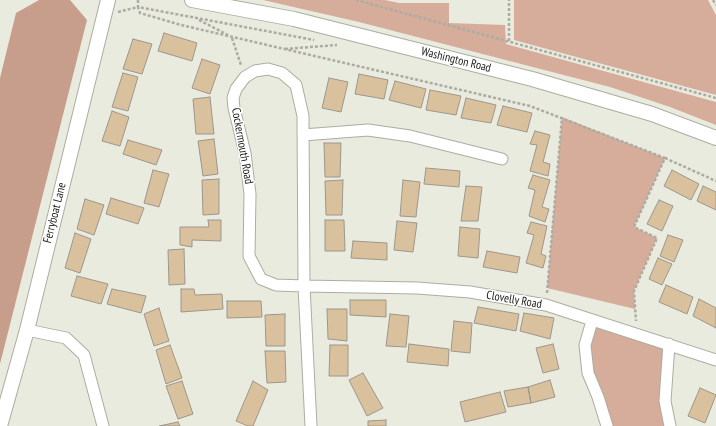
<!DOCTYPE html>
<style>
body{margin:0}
canvas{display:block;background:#eaebdf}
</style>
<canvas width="716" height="426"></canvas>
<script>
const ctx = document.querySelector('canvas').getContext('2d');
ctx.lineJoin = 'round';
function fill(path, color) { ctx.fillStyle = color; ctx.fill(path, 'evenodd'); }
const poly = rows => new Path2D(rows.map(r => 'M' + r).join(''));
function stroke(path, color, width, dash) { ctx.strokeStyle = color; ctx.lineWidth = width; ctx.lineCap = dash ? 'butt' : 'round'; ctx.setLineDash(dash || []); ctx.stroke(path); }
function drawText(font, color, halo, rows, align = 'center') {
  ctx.font = font + ' "PT Sans Narrow",sans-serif'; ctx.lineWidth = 3; ctx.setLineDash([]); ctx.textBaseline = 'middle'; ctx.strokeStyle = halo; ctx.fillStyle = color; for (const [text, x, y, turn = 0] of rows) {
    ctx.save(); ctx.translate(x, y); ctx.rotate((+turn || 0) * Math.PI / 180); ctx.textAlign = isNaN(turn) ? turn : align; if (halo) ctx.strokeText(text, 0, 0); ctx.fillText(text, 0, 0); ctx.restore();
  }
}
const green = poly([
 [263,0,385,0,399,3,449,3,449,23,505,25,506,44,716,102,716,125,670,107,610,87,359,22],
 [514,0,708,0,716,15,716,95,514,40],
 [562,117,665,158,634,227,657,238,634,291,635,309,547,288],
 [592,321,669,344,670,426,607,426,588,373]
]);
const forest = poly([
 [39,0,70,0,87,20,0,364,0,78,16,13]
]);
const building = poly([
 [164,33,197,43,192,61,158,51,164,33],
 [133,39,152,44,142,74,123,69,133,39],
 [202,59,220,65,210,94,192,88,202,59],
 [123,73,138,77,128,111,112,107,123,73],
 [359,74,388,80,384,99,355,94,359,74],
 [329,78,348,82,341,112,322,108,329,78],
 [395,81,426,89,421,108,389,100,395,81],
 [430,90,461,96,456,115,426,110,430,90],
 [210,97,214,134,196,134,193,99,210,97],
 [466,98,496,105,491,123,461,118,466,98],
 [503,106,532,113,527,132,497,125,503,106],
 [112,111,129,117,120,146,102,141,112,111],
 [535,131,550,135,543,162,550,164,548,176,530,171,537,145,530,144,535,131],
 [214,139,218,174,203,176,198,141,214,139],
 [128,140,162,150,156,165,123,154,128,140],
 [324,143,341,143,340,177,325,177,324,143],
 [426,168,460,171,459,187,424,184,426,168],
 [153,170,169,174,159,207,144,203,153,170],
 [672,170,699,184,691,200,664,186,672,170],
 [533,175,550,180,542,207,549,209,545,222,529,216,535,190,528,188,533,175],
 [219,179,219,214,203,215,202,180,219,179],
 [343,180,342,215,326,215,325,181,343,180],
 [403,180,420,182,416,217,400,216,403,180],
 [466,186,482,187,478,221,461,221,466,186],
 [703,186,716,192,716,210,697,201,703,186],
 [111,198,144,208,138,224,106,214,111,198],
 [85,199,104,205,94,235,77,229,85,199],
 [659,200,673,206,662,231,647,224,659,200],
 [208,220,221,220,221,241,192,240,192,247,180,245,180,227,209,227,208,220],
 [325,220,344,220,345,251,325,251,325,220],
 [397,221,417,223,413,252,394,250,397,221],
 [531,222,547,226,541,254,546,256,543,268,526,263,534,235,527,233,531,222],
 [460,227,480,229,478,258,458,256,460,227],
 [75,233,91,239,80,273,65,268,75,233],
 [668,235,683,240,674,262,660,256,668,235],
 [353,241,387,243,387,260,351,258,353,241],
 [184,249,185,284,169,285,168,250,184,249],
 [487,251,520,257,517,273,483,267,487,251],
 [658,258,672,264,662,285,649,279,658,258],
 [77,276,108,284,101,304,71,296,77,276],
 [666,285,693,297,687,314,659,302,666,285],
 [112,289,146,296,141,313,107,304,112,289],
 [181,289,194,289,195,295,222,294,223,309,181,312,181,289],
 [699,299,716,308,716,328,693,316,699,299],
 [350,300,386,300,386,317,350,315,350,300],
 [227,301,261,301,262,317,227,318,227,301],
 [478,307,519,314,516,331,474,323,478,307],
 [159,308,169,341,154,346,144,314,159,308],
 [327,309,347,309,347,341,328,339,327,309],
 [524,313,554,318,550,339,520,331,524,313],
 [285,314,285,346,266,346,265,315,285,314],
 [390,314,409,316,406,347,386,346,390,314],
 [454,321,472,323,470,353,451,351,454,321],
 [409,344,449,349,448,366,407,362,409,344],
 [553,344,559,369,543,373,536,348,553,344],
 [170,345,182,378,166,384,156,350,170,345],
 [330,345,348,345,348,376,329,376,330,345],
 [265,351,285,351,286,382,267,383,265,351],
 [363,373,383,408,367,416,349,380,363,373],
 [550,380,555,397,531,403,528,387,550,380],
 [182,381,193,414,178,419,166,386,182,381],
 [253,381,268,390,253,426,248,426,236,421,253,381],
 [528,387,531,403,508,407,504,391,528,387],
 [700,388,716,395,705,423,688,416,700,388],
 [500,392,506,412,465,422,460,402,500,392],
 [386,420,386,426,368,426,368,421,386,420],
 [178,422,180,426,159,426,178,422]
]);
const path = poly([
 [138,0,138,7,314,40],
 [356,0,716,98],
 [713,0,716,5],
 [118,12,138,7,140,13,181,25,530,106,665,158,634,227,657,238,634,291,636,321],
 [199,20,228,35],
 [232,38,241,65],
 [509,41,509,0],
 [285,49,337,45],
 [665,158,716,181],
 [547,293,562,117]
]);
const minor = poly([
 [303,135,368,130,410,136,502,159],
 [592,321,585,345,588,373,598,397,607,426],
 [27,330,66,338,84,355,103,426],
 [669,344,665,401,670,426],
 [311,426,304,286,303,116,296,85,282,73,268,69,255,71,245,77,236,89,233,98,234,108,245,153,250,194,249,256,261,279,276,285,304,286,417,288,470,292,546,305,716,360]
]);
const tertiary = poly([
 [192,0,294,19,532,79,652,114,716,138],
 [0,426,27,330,108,0]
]);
const streetNames = [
 ["Washington Road",456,60,14],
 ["Cockermouth Road",242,146,80],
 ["Ferryboat Lane",55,213,-76],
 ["Clovelly Road",514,300,10]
];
fill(green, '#d6ac9b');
fill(forest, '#c79e8c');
fill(building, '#dac19d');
stroke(building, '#9d968c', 1);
stroke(minor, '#acada1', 13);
stroke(tertiary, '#acada1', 16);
stroke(path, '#acaca3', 2.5, [3, 2]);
stroke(minor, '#fff', 11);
stroke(tertiary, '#fff', 14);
drawText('12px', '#1c1c18', '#fff', streetNames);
</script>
